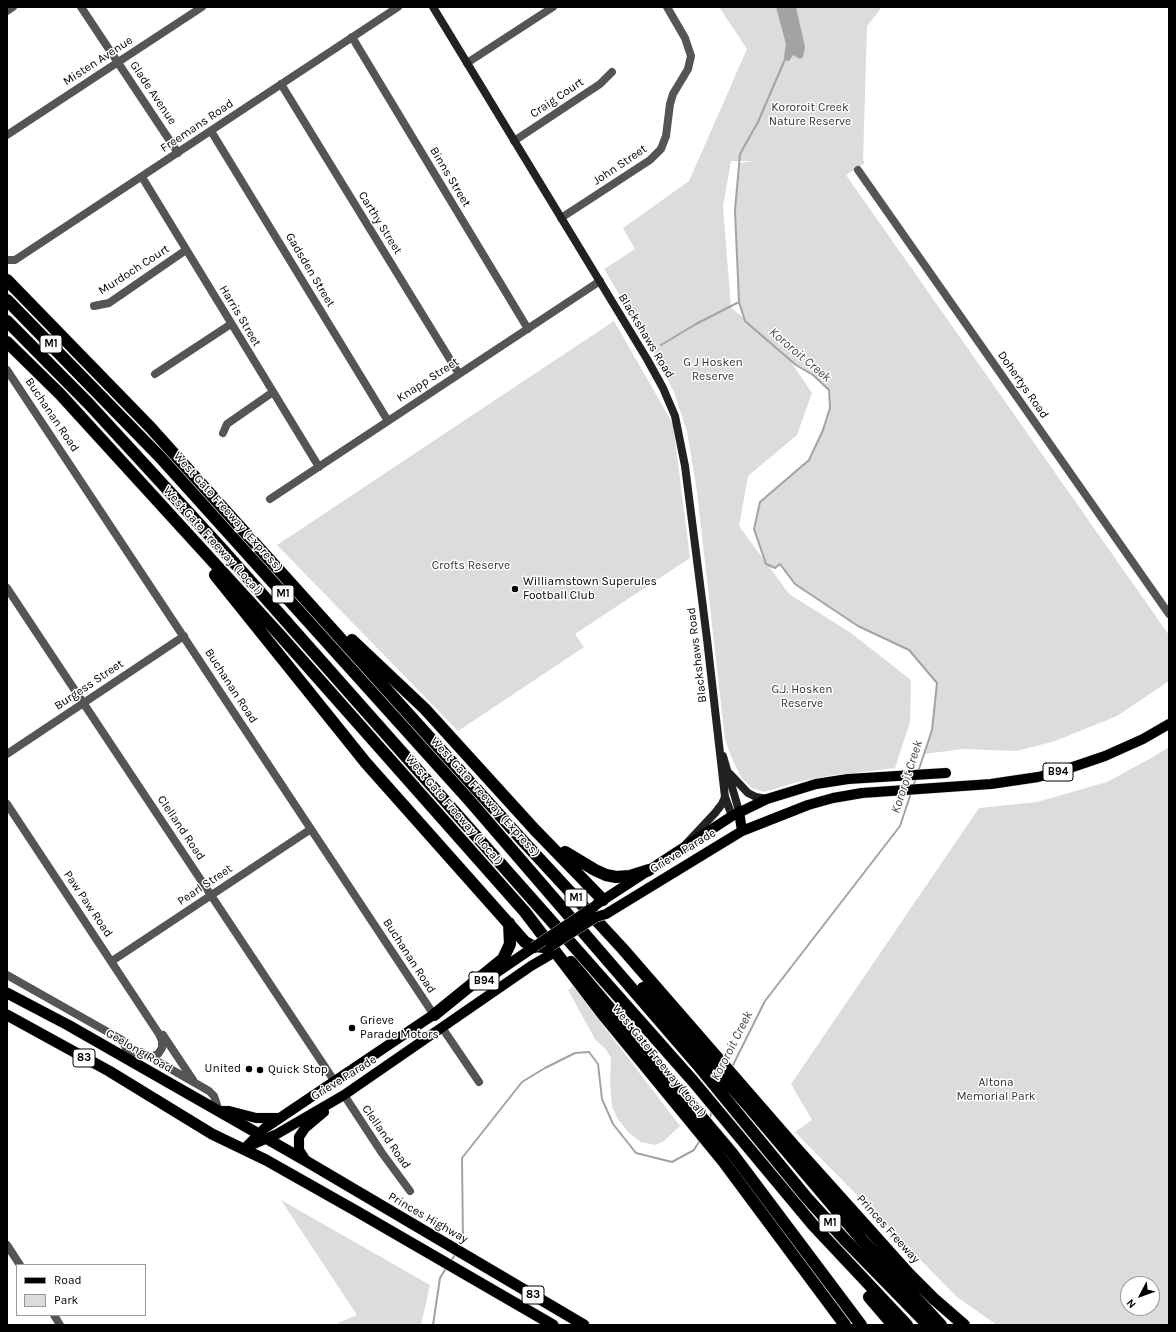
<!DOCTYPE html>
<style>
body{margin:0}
#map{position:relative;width:1176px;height:1332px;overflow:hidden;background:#fff;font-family:Karla,sans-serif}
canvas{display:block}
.frame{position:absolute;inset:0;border:8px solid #000;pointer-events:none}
.legend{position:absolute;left:16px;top:1264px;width:130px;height:52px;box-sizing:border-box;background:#fff;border:1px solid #999;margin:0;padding:5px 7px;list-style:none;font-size:12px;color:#000}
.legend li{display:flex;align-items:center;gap:8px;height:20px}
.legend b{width:20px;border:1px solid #999}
.north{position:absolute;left:1120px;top:1276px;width:40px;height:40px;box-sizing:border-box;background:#fff;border:1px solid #999;border-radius:50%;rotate:229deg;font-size:11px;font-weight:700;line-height:16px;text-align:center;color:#000}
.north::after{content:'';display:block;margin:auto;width:14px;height:18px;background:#000;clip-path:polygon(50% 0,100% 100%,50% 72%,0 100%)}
</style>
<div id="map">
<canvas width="1176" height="1332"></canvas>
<div class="frame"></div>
<ul class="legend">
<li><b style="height:5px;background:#000"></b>Road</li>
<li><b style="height:11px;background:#dcdcdc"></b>Park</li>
</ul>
<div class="north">N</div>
</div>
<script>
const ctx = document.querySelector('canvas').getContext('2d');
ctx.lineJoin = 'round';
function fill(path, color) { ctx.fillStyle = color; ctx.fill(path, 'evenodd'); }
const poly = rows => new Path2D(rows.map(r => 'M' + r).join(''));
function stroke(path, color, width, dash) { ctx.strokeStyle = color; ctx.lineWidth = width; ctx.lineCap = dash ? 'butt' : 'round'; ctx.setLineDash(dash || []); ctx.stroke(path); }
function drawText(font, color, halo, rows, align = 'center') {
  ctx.font = font + ' Karla,sans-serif'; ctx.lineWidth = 3; ctx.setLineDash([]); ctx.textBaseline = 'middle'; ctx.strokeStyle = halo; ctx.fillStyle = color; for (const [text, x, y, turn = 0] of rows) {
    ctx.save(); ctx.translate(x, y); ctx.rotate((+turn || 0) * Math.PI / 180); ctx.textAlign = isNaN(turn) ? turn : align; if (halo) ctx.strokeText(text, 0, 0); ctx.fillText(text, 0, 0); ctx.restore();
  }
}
const green = poly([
 [719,7,882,7,867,26,863,160,865,163,846,175,1169,635,1169,681,1117,716,1055,741,1017,751,963,749,924,754,932,730,937,683,909,650,858,626,795,584,780,564,775,568,768,565,789,594,851,633,911,680,910,722,895,768,827,776,794,783,764,792,752,788,741,777,732,759,725,739,697,492,687,431,674,392,655,354,604,269,635,249,623,228,689,181,747,49],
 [731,161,755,161,739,163,735,210,739,302,744,318,731,308,723,206],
 [789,359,813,375,829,390,830,408,823,430,809,460,760,502,754,529,764,560,739,526,748,476,797,435,812,393],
 [614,321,673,424,690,558,575,634,584,647,458,731,277,545],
 [1169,747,1169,1325,997,1325,957,1297,795,1132,812,1120,791,1084,979,808,1037,802,1107,782,1153,757],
 [1128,1284,1152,1284,1152,1308,1128,1308],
 [573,986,680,1126,664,1141,656,1145,641,1142,628,1132,617,1118,612,1106,610,1083,611,1058,605,1048,596,1041,568,990],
 [281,1200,430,1285,421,1325,340,1325,338,1323,357,1315]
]);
const water = poly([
 [776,7,796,7,805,47,803,57,800,59,793,55,789,61,787,61,784,57,786,44]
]);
const stream = poly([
 [786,57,758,122,740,154,735,210,739,302,745,321,796,365,813,375,829,390,830,408,823,430,809,460,760,502,754,529,766,564,775,568,780,564,795,584,858,626,909,650,937,683,932,730,918,772],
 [661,345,696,324,739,302],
 [913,787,916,778],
 [732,1067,765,1001,900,826,911,793],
 [709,1120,712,1111],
 [459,1248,463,1241,462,1158,522,1082,545,1068,575,1053,589,1052,598,1064,602,1099,613,1124,636,1153,672,1162,694,1150,700,1140],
 [451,1261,456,1253],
 [433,1325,440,1278,446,1268]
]);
const minor = poly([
 [81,7,178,153],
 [7,11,13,7],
 [352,37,528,329],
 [467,63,553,7],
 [281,84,459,374],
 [211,131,388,421],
 [7,135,202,7],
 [514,141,600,84,612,72],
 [858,170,1169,614],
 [142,177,319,467],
 [561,218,650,160,661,149,666,136,670,104,673,94,688,69,691,56,685,38,667,7],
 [7,260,15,260,398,7],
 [94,306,109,303,186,250],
 [7,370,434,1015],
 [155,374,231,324],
 [223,433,227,424,273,392],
 [270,499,600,281],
 [7,588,335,1082],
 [7,754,184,636],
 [7,804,159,1034,162,1041,162,1048,158,1054,151,1057],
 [112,961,311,829],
 [7,975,122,1040,133,1062],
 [443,1029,479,1082],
 [163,1035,193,1080],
 [124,1053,141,1052,209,1091,214,1096,219,1111],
 [344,1095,382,1153,410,1191],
 [7,1245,20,1265],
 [54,1315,60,1325]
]);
const secondary = poly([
 [433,7,647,359,663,388,675,416,685,466,707,639,725,797,732,816],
 [723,756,739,811],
 [730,774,748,793,756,797,767,799],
 [686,844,715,813,722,804,725,797]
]);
const primary = poly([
 [739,811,742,831],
 [597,904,732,816,767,799,816,784,848,779,946,773],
 [606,914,742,831,808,805,833,798,862,793,991,784,1038,777,1061,771,1105,756,1143,739,1169,724],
 [484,981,534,947,544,948,551,946],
 [219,1111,229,1111,256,1118,280,1118],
 [247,1147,277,1134,344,1095,531,966,555,952],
 [244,1149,265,1128,439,1011],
 [306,1161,299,1150,299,1137,305,1128,324,1112]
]);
const trunk = poly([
 [7,993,68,1025,306,1161,584,1325],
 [7,1015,109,1071,212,1134,266,1160,358,1212,553,1325]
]);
const motorway = poly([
 [7,280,150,427,523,841,622,948,795,1147,909,1274,934,1299,964,1325],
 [7,300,160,457,469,800,697,1064,807,1198,845,1240,928,1325],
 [7,321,89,404,223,550,693,1081,813,1225,907,1325],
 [7,342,60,394,279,634,525,912,605,1017,723,1161,845,1325],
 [215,575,366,763,525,942,534,947],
 [352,640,425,709,535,830,603,900],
 [565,852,595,870,606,875,616,877,630,876,649,870],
 [571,962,732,1153,861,1325],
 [643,988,751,1109,862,1240,941,1325],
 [434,1015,503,959,510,944,509,923],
 [869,1297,893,1325]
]);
const primaryBridge = poly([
 [551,946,596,917,606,914],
 [534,947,595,906]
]);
const markers = [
 [515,589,4,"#000"],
 [352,1028,4,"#000"],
 [249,1069,4,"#000"],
 [260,1070,4,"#000"]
];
const shields = [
 [51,344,22],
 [283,594,22],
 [1058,772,30],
 [576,898,22],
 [484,981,30],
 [84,1058,22],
 [830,1223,22],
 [533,1295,22]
];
const shieldNames = [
 ["M1",51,344],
 ["M1",283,594],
 ["B94",1058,772],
 ["M1",576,898],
 ["B94",484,981],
 ["83",84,1058],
 ["M1",830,1223],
 ["83",533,1295]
];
const streetNames = [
 ["Misten Avenue",98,61,-33],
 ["Glade Avenue",153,93,56],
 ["Craig Court",557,98,-34],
 ["Freemans Road",197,126,-34],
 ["John Street",620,165,-34],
 ["Binns Street",450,177,59],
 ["Carthy Street",380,223,58],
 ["Murdoch Court",134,270,-33],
 ["Gadsden Street",310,270,59],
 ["Harris Street",240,316,59],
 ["Blackshaws Road",646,336,59],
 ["Knapp Street",428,380,-33],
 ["Dohertys Road",1023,385,55],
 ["Buchanan Road",52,415,56],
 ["West Gate Freeway (Express)",228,512,48],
 ["West Gate Freeway (Local)",213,541,48],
 ["Blackshaws Road",697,655,-97],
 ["Burgess Street",89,685,-34],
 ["Buchanan Road",231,686,57],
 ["West Gate Freeway (Express)",485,797,48],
 ["West Gate Freeway (Local)",454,810,49],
 ["Clelland Road",181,828,56],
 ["Grieve Parade",683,851,-31],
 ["Pearl Street",205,885,-34],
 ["Paw Paw Road",88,904,56],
 ["Buchanan Road",409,956,57],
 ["Geelong Road",139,1051,30],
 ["West Gate Freeway (Local)",659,1061,51],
 ["Grieve Parade",344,1078,-32],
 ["Clelland Road",386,1137,55],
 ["Princes Highway",428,1218,30],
 ["Princes Freeway",888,1229,48]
];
const parkNames = [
 ["Kororoit Creek",810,108],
 ["Nature Reserve",810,122],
 ["G J Hosken",713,363],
 ["Reserve",713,377],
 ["Crofts Reserve",471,566],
 ["G.J. Hosken",802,690],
 ["Reserve",802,704],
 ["Altona",996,1083],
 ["Memorial Park",996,1097]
];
const poiNames = [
 ["Williamstown Superules",523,582],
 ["Football Club",523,596],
 ["Grieve",360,1021],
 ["Parade Motors",360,1035],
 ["United",241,1069,"right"],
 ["Quick Stop",268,1070]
];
const waterNames = [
 ["Kororoit Creek",800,355,40],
 ["Kororoit Creek",907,777,-72],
 ["Kororoit Creek",732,1046,-63]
];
fill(green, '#dcdcdc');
fill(water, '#a3a3a3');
stroke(stream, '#a3a3a3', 2);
stroke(primary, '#dbdbdb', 11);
stroke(trunk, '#dbdbdb', 12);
stroke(motorway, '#dbdbdb', 13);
stroke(minor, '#555', 8);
stroke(secondary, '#222', 8);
stroke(primary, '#000', 10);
stroke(trunk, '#000', 11);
stroke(motorway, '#000', 12);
stroke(primaryBridge, '#dbdbdb', 11, []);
stroke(primaryBridge, '#000', 10);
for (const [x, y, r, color] of markers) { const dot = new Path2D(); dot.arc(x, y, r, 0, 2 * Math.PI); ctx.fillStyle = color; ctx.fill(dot); stroke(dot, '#fff', 1.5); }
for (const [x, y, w] of shields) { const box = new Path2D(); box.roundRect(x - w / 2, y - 9, w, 18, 3); ctx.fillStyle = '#fff'; ctx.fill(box); stroke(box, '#000', 1); }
drawText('bold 11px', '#000', null, shieldNames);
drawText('12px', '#000', '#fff', streetNames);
drawText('12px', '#333', '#fff', parkNames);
drawText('12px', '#000', '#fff', poiNames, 'left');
drawText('italic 13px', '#444', '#fff', waterNames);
</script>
